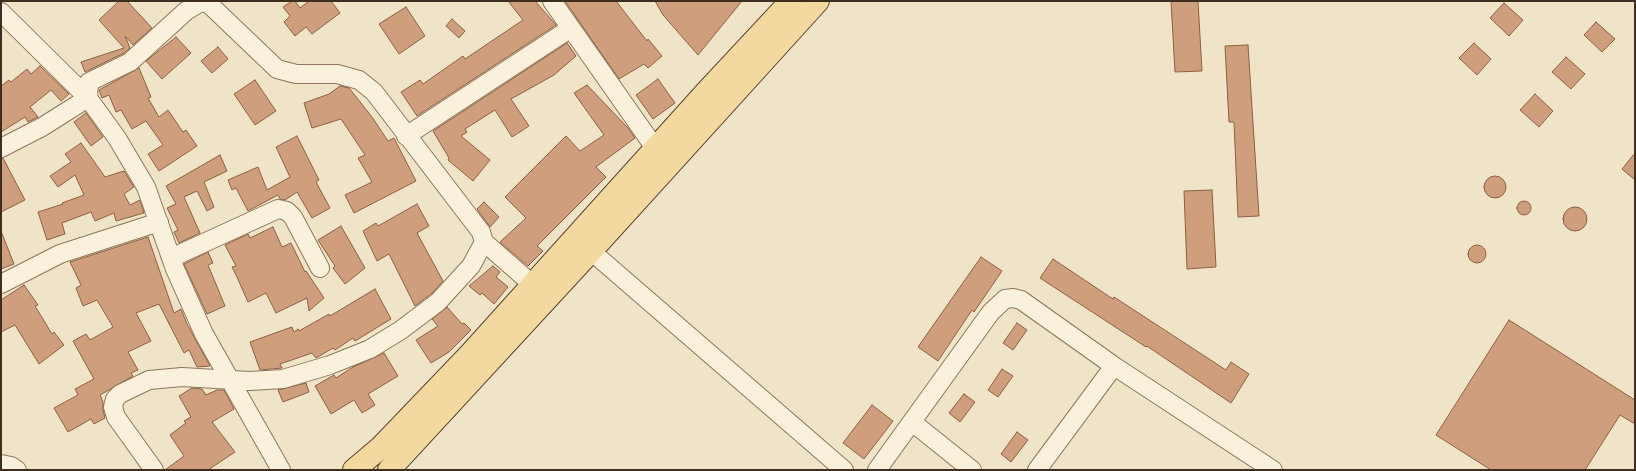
<!DOCTYPE html>
<style>
body{margin:0}
#map{position:relative;width:1636px;height:471px;overflow:hidden;background:#f0e4c8;font-family:"IBM Plex Serif",serif}
canvas{display:block}
.frame{position:absolute;inset:0;border:2px solid #3d2e20;pointer-events:none}
</style>
<div id="map">
<canvas width="1636" height="471"></canvas>
<div class="frame"></div>
</div>
<script>
const ctx = document.querySelector('canvas').getContext('2d');
ctx.lineJoin = 'round';
function fill(path, color) { ctx.fillStyle = color; ctx.fill(path, 'evenodd'); }
const poly = rows => new Path2D(rows.map(r => 'M' + r).join(''));
function stroke(path, color, width, dash) { ctx.strokeStyle = color; ctx.lineWidth = width; ctx.lineCap = dash ? 'butt' : 'round'; ctx.setLineDash(dash || []); ctx.stroke(path); }
const building = poly([
 [119,1,127,1,152,28,133,45,125,36,130,48,124,53,85,72,81,62,124,48,99,20,119,1],
 [292,1,295,1,300,8,309,1,331,1,340,13,312,34,306,27,295,36,284,22,290,16,283,7,292,1],
 [508,1,535,1,556,25,417,116,401,92,420,80,423,84,463,56,465,59,523,20,508,1],
 [565,1,616,1,647,41,648,39,662,56,648,68,644,64,619,79,565,1],
 [655,1,742,1,698,55,663,15,655,1],
 [1171,1,1198,1,1202,71,1175,72,1171,1],
 [1504,3,1523,20,1509,36,1490,18,1504,3],
 [406,7,425,36,399,54,379,24,406,7],
 [452,19,465,31,459,38,446,26,452,19],
 [1596,22,1615,39,1602,52,1584,35,1596,22],
 [176,37,191,53,162,79,146,61,176,37],
 [567,43,576,56,554,75,511,99,529,126,512,137,495,110,465,129,467,132,461,136,490,160,473,181,448,160,449,158,433,131,567,43],
 [1474,43,1491,59,1477,75,1459,58,1474,43],
 [1248,45,1259,216,1238,217,1234,122,1229,122,1225,46,1248,45],
 [218,47,228,59,212,73,201,61,218,47],
 [1566,57,1585,74,1571,89,1552,72,1566,57],
 [40,66,69,94,61,101,51,90,30,107,38,117,28,122,25,117,1,132,1,86,9,80,11,82,27,69,31,74,40,66],
 [139,68,151,97,148,98,159,117,168,110,183,132,186,130,197,146,159,171,148,154,163,145,146,121,132,129,121,110,116,112,109,95,102,98,99,90,139,68],
 [658,79,675,103,653,119,636,95,658,79],
 [255,80,276,111,255,125,234,94,255,80],
 [587,85,628,128,635,138,596,167,606,177,537,246,543,251,528,266,500,242,526,218,505,197,566,136,580,151,604,135,574,93,587,85],
 [340,86,349,88,372,117,388,141,394,138,416,181,354,213,345,195,372,182,358,158,365,155,341,119,312,128,304,103,329,94,340,86],
 [1535,94,1553,111,1539,127,1520,110,1535,94],
 [86,113,103,137,91,146,74,122,86,113],
 [297,136,319,180,316,182,330,208,312,218,297,192,285,200,280,199,278,195,248,211,236,188,232,190,228,180,258,167,267,190,290,177,276,147,297,136],
 [81,143,105,177,124,171,134,187,124,194,130,205,140,200,144,213,116,221,114,213,95,221,91,212,62,223,65,234,47,240,38,212,63,204,62,203,84,195,75,175,58,187,50,176,71,162,65,154,81,143],
 [1635,153,1635,180,1622,169,1635,153],
 [220,155,227,171,204,182,214,207,207,211,197,191,184,197,200,233,179,243,174,232,178,230,167,208,176,204,166,186,220,155],
 [1,158,3,158,25,200,1,212,1,158],
 '1484 187a11 11 0 1 1 22 0a11 11 0 1 1-22 0Z',
 [1212,190,1216,267,1187,269,1184,191,1212,190],
 '1517 208a7 7 0 1 1 14 0a7 7 0 1 1-14 0Z',
 [484,202,499,217,490,227,477,209,484,202],
 [417,204,429,226,417,233,443,281,432,293,415,306,389,254,377,261,363,231,376,223,378,226,417,204],
 '1563 219a12 12 0 1 1 24 0a12 12 0 1 1-24 0Z',
 [341,226,365,268,345,284,333,268,335,266,318,240,341,226],
 [273,227,282,247,291,243,305,272,306,271,324,298,309,311,307,298,276,313,266,293,248,302,236,275,232,267,236,266,225,245,248,234,250,238,273,227],
 [1,231,14,264,1,269,1,231],
 [148,237,174,313,181,309,187,324,210,366,197,367,189,350,184,353,159,304,136,313,151,341,128,352,138,370,131,373,133,376,100,395,103,402,103,410,105,418,94,424,91,419,68,432,54,408,78,395,75,389,94,379,73,341,86,334,90,340,113,327,97,300,83,306,76,288,81,285,70,262,148,237],
 '1468 254a9 9 0 1 1 18 0a9 9 0 1 1-18 0Z',
 [208,252,213,263,208,265,225,306,207,314,184,264,208,252],
 [981,257,1002,271,974,312,972,310,938,361,918,347,981,257],
 [1053,259,1113,299,1114,297,1226,370,1231,362,1249,374,1231,403,1147,346,1146,347,1040,278,1053,259],
 [493,266,500,272,496,277,508,287,494,304,482,293,480,295,469,286,493,266],
 [24,285,38,305,35,306,52,334,54,332,64,345,39,364,15,325,1,332,1,300,24,285],
 [375,289,391,319,355,341,353,338,335,350,333,348,316,358,312,353,280,364,282,368,260,370,250,342,292,327,294,332,298,329,299,331,329,314,330,316,375,289],
 [447,307,462,324,464,323,471,330,449,352,431,363,416,340,438,326,432,319,447,307],
 [1509,320,1635,400,1635,424,1620,415,1585,470,1491,470,1436,435,1509,320],
 [1017,323,1027,330,1013,350,1003,343,1017,323],
 [384,353,398,376,368,394,375,405,362,413,354,400,331,414,315,386,334,375,336,378,353,367,384,353],
 [1002,369,1013,376,998,397,988,390,1002,369],
 [306,383,309,392,283,402,278,390,306,383],
 [192,388,202,389,206,395,217,390,224,390,234,409,212,422,235,452,208,470,165,470,184,456,170,435,186,423,184,421,191,417,179,396,192,388],
 [964,394,975,402,960,422,949,413,964,394],
 [872,405,893,421,864,459,843,443,872,405],
 [1017,432,1028,440,1011,462,1001,454,1017,432]
]);
const minor = poly([
 [552,1,655,148],
 [1,12,88,98,117,138,146,187,175,269,204,334,281,470],
 [406,136,571,28],
 [1,148,42,127,88,98,89,82,130,62,186,11,201,2,209,4,277,69,296,74,337,74,359,80,374,92,481,232,484,242,471,266,438,302,401,330,370,349,330,365,283,379,250,381,182,377,149,380,120,394,115,399,113,407,116,417,154,470],
 [484,242,532,284],
 [591,251,844,470],
 [171,258,278,209,287,211,293,217,320,268],
 [1,284,60,254,159,222],
 [912,422,972,470],
 [1,464,11,466,17,470],
 [877,470,991,312,1005,299,1013,298,1021,300,1114,366,1273,470],
 [1037,470,1114,366]
]);
const major = poly([
 [354,470,380,448,471,353,707,91,791,1],
 [389,470,591,251,818,1]
]);
fill(building, '#cf9f7d');
stroke(building, '#8d5f41', 1);
stroke(minor, '#8d765c', 20);
stroke(major, '#5b4430', 24);
stroke(minor, '#faf1dc', 18);
stroke(major, '#f3d9a0', 22);
</script>
